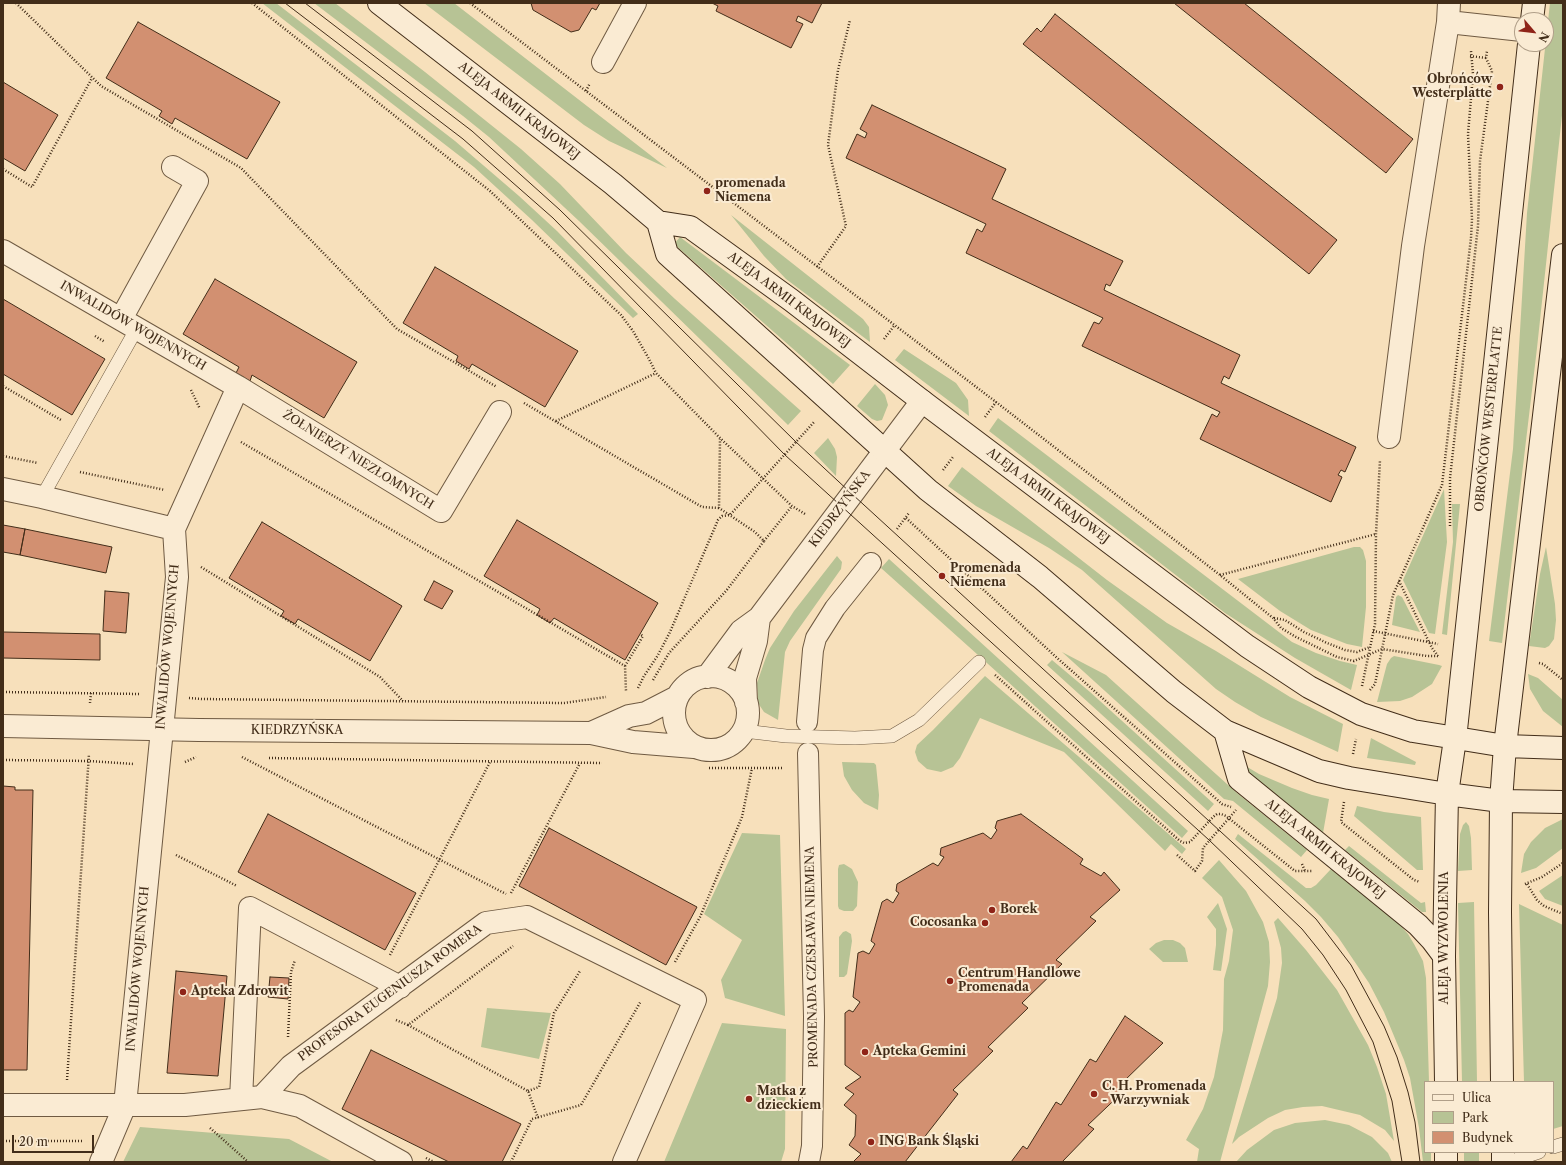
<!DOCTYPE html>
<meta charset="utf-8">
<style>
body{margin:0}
#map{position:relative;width:1566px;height:1165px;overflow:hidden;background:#f7e0bb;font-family:"Libre Caslon Text",serif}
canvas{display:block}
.frame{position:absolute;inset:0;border:4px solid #422d19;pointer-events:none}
.legend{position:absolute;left:1424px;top:1081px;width:130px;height:72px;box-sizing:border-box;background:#faebd3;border:1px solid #b09f89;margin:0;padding:5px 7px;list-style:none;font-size:12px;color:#422d19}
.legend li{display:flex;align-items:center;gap:8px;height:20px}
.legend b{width:20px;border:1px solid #b09f89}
.north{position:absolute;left:1514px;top:12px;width:40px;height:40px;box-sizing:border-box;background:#faebd3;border:1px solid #b09f89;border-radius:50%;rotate:118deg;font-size:11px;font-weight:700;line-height:16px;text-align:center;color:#422d19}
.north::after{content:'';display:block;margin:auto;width:14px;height:18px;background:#8f2418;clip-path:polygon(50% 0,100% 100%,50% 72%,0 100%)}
.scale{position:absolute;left:12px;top:1135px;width:82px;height:18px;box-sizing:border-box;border:2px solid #422d19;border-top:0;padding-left:5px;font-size:12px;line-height:14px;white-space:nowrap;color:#422d19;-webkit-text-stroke:3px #faebd3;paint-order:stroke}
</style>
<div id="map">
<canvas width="1566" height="1165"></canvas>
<div class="frame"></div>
<ul class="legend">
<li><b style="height:5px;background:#faebd3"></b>Ulica</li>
<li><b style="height:11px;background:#b7c395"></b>Park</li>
<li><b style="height:11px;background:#d29071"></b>Budynek</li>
</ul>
<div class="north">N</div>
<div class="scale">20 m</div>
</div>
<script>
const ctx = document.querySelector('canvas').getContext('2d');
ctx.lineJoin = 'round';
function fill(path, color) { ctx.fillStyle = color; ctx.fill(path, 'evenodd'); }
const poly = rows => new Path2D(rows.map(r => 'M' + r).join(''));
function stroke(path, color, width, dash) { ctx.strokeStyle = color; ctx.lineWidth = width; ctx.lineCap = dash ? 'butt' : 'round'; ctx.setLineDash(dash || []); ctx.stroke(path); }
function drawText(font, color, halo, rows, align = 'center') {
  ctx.font = font + ' "Libre Caslon Text",serif'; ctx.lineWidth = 4; ctx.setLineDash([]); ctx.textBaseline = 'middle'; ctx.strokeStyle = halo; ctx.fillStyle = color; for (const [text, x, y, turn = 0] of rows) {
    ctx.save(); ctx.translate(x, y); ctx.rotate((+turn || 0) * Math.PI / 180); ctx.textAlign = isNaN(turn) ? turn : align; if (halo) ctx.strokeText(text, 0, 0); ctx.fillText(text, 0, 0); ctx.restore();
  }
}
const green = poly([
 [262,3,276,3,455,141,519,196,557,231,638,314,633,318,532,220,474,167],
 [314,3,335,3,425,72,521,149,560,184,626,253,675,299,801,411,788,425,579,221,489,137,463,116],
 [424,3,454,3,667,168,609,141,584,125],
 [1550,3,1563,3,1563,106,1537,348,1502,643,1489,641,1513,449,1527,213],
 [731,215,863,319,869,327,870,342,786,279,764,256],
 [680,237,850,365,833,384,674,244],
 [904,349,956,383,968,400,969,416,895,360],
 [875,384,885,395,888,405,882,420,877,421,872,419,857,406],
 [998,418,1292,642,1316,653,1340,661,1357,665,1351,690,1295,658,1225,613,989,431],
 [828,438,835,449,837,457,836,476,814,453],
 [962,467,1107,580,1167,623,1216,651,1290,697,1343,724,1338,752,1261,717,1235,702,1216,689,1082,570,1049,548,976,506,948,486],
 [1444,489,1447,542,1435,634,1429,633,1403,580],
 [1452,504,1460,504,1447,635,1442,634,1453,542],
 [1354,547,1360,547,1363,550,1366,561,1366,607,1362,647,1347,644,1311,630,1280,611,1238,579],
 [1546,547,1555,604,1556,620,1554,639,1549,646,1545,648,1529,646,1540,574],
 [837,556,842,562,841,569,790,641,785,652,778,720,764,712,758,703,757,683,765,660,770,648,794,611],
 [889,559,1188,831,1182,838,881,568],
 [1398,595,1402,597,1420,632,1392,625,1396,597],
 [1062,652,1106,675,1237,793,1307,850,1301,857,1233,801,1224,799],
 [1394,656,1439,665,1442,666,1432,684,1412,697,1400,701,1377,702,1387,664,1391,658],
 [1052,660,1090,692,1214,804,1208,811,1047,665],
 [1528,674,1538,678,1563,700,1563,727,1543,711,1530,689],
 [985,676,1186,849,1182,854,1171,844,1165,851,1064,752,980,718,960,758,953,767,941,772,927,769,918,761,915,752,917,745,933,730],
 [1371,738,1416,762,1415,765,1367,758],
 [842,762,874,763,876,765,879,795,878,810,864,803,852,790,844,776],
 [1244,765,1259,774,1292,788,1312,795,1329,799,1323,833,1242,768],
 [1357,806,1384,812,1421,817,1423,870,1417,870,1354,816],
 [1563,819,1563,848,1536,868,1521,873,1524,854,1531,842,1545,828],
 [1466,822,1469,826,1471,838,1472,870,1458,871,1460,834,1463,825],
 [742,833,780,835,785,1016,725,998,721,980,742,940,704,914],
 [1238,834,1306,888,1311,888,1316,885,1331,869,1399,924,1408,934,1414,944,1423,961,1426,978,1429,1082,1425,1082,1425,1152,1431,1152,1431,1162,1423,1162,1419,1128,1410,1078,1404,1060,1384,1012,1369,983,1338,937,1321,917,1305,901,1235,839],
 [1349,846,1421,903,1425,902,1426,912,1422,912,1345,850],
 [1219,860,1246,891,1263,922,1269,942,1270,962,1268,986,1220,1162,1197,1162,1199,1149,1186,1140,1203,1109,1214,1077,1223,1030,1224,979,1229,961,1233,930,1222,897,1202,878],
 [844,864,852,869,858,882,857,906,853,911,844,911,839,909,838,906,838,869,839,865],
 [1563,875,1563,906,1545,899,1539,891],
 [1474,902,1477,1082,1462,1082,1458,903],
 [1218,903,1227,929,1221,971,1213,970,1216,945,1216,929,1207,917],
 [1519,904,1563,925,1563,1126,1553,1129,1553,1082,1524,1082],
 [1278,918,1306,950,1337,990,1368,1045,1377,1067,1386,1094,1394,1141,1385,1130,1360,1115,1322,1106,1303,1107,1285,1110,1268,1118,1239,1137,1232,1144,1277,998,1282,963,1281,948,1274,922],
 [846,931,851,934,852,941,847,974,844,977,839,977,839,937,843,932],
 [1164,940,1173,940,1180,943,1185,948,1188,962,1163,962,1149,949,1156,943],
 [487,1008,551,1013,539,1059,481,1047],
 [722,1023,786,1029,785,1149,781,1162,664,1162],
 [1325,1120,1349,1125,1372,1137,1388,1153,1392,1162,1236,1162,1247,1150,1274,1130,1295,1123],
 [140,1127,289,1139,333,1162,123,1162],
 [1464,1152,1479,1152,1479,1162,1464,1162]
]);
const building = poly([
 [531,3,600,3,596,10,592,8,579,30,571,32,533,10,531,3],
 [712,3,822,3,812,23,798,16,796,21,803,24,791,48,716,11,718,6,712,3],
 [1174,3,1244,3,1413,139,1386,173,1174,3],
 [1055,14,1337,240,1309,274,1023,44,1037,28,1041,32,1055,14],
 [138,22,280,102,247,159,175,118,172,124,159,116,162,111,106,78,138,22],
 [3,82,58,115,25,171,3,158,3,82],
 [872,105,1006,169,992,199,1123,261,1110,286,1106,284,1104,290,1240,355,1229,379,1224,376,1221,383,1356,447,1345,472,1341,470,1338,475,1342,477,1331,502,1200,439,1212,414,1217,417,1220,412,1082,346,1094,322,1099,324,1103,318,966,253,977,229,982,232,986,224,846,158,857,134,865,138,867,133,860,129,872,105],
 [435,267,578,351,545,407,472,364,469,369,456,361,458,356,403,323,435,267],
 [215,279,357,362,324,418,252,375,250,381,236,373,239,367,183,334,215,279],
 [3,299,105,359,72,415,3,374,3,299],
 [517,520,658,603,625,660,554,618,550,623,537,615,540,609,484,576,517,520],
 [262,522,402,606,370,661,298,619,295,624,281,616,284,611,229,578,262,522],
 [3,525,25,529,20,555,3,552,3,525],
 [25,529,112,547,106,573,20,555,25,529],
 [434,581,453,591,442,609,424,600,434,581],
 [105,591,129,593,126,633,103,631,105,591],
 [3,632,100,634,100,660,3,658,3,632],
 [3,786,15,787,15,790,33,790,27,1070,3,1070,3,786],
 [268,814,416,893,385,950,238,872,268,814],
 [1021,814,1083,859,1080,864,1101,876,1104,872,1120,890,1090,917,1096,921,1056,960,1062,964,1022,1003,1028,1008,988,1047,993,1051,953,1090,958,1094,905,1162,853,1162,861,1154,849,1145,855,1136,856,1115,844,1105,854,1094,845,1088,861,1077,845,1065,845,1013,849,1010,853,1012,860,1002,853,997,858,953,863,951,869,954,875,944,871,941,882,902,887,899,893,903,899,893,896,891,897,884,933,863,938,866,944,857,940,855,941,848,983,833,991,839,997,830,995,828,997,821,1021,814],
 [549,828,697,907,666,965,519,886,549,828],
 [176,971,227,976,218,1076,167,1073,176,971],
 [270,977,289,978,288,999,268,997,270,977],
 [1125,1016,1163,1043,1122,1083,1128,1087,1088,1125,1094,1129,1062,1162,1011,1162,1023,1146,1027,1149,1056,1102,1061,1105,1090,1059,1096,1062,1125,1016],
 [371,1050,521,1124,502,1162,449,1162,342,1109,371,1050]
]);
const path = poly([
 [16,3,101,86,241,168,397,329,497,387],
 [252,3,490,191,621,315,633,331,649,359,656,373,720,438,792,506,805,514],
 [470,3,996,402,1220,575,1273,618,1281,628,1296,637,1337,657,1354,661,1382,649,1427,656,1438,656],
 [1470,56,1486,58],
 [586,91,590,83],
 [3,169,32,187,92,78],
 [817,267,846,226,828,145,838,70,850,20],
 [95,336,105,342],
 [884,339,894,326],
 [3,386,61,420],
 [191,390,200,409],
 [524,403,702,507,719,508],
 [985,417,996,402],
 [556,421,656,373],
 [241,442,625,666,626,691],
 [3,456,38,463],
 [943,470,953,457],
 [80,472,165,490],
 [906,518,1055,656,1222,804,1231,807],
 [1450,526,1450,478,1478,226,1480,161,1492,71,1486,58,1487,51],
 [897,529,909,513],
 [764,541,792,506],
 [201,567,380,677,403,701],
 [1220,575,1376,534],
 [1399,581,1432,648,1438,656],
 [1274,618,1285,620,1304,632,1327,643,1345,650,1357,652,1370,647],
 [1373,631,1438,644],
 [1539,663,1543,664,1563,680],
 [625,666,643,636,640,634],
 [995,675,1180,841,1184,843,1190,842,1213,817,1217,814,1221,814,1226,816,1295,871,1312,871],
 [653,680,669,653,726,591,764,541,755,532,719,508,720,439],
 [1362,686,1375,624,1376,534,1380,460],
 [638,688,644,676,658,655,670,632,718,520,722,516,730,515,815,421],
 [1370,690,1375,684,1393,595,1442,485,1471,238,1472,219,1468,134,1473,74,1471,51],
 [3,692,140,694],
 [189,698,202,699,564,703,606,697],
 [90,703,91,693],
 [1353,754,1356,739],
 [242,757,506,894],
 [269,758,602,763],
 [3,760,89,761,134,764],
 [185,762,196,757],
 [709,768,784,768],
 [1344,802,1341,822,1414,880,1420,882],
 [176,855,237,886],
 [1177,855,1195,871,1202,861,1203,848,1236,810],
 [1302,864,1305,871],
 [1525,884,1542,877,1563,863],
 [1527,884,1537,900,1544,906,1563,914],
 [511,893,580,763],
 [390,955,490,762],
 [675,962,700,917,742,817,752,768],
 [396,1020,408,1025,513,946],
 [408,1025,528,1091,538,1118],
 [288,1037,291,972,295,960],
 [67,1080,89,754],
 [528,1091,539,1087,554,1013,580,971],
 [210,1128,248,1162],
 [3,1141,84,1141],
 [426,1158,434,1162],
 [511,1162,532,1119,581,1105,641,1001]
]);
const service = poly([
 [42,497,137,328],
 [744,731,786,736,855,738,892,736,919,720,979,662],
 [1553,1147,1563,1144],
 [1509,1162,1539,1152]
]);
const pedestrian = poly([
 [807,722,813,650,816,638,835,608,871,563],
 [808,753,814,1017,812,1146,809,1162]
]);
const minor = poly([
 [1448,22,1522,30],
 [603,62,635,3],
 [3,251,238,387,174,529,177,577,125,1105,101,1162],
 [121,319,197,181,173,167],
 [238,387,441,511,500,412],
 [1389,437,1413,246,1448,22,1449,3],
 [3,489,42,497,174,529],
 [262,1097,291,1066,486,923,527,917,695,1000,624,1162],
 [241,1099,250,908,400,987],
 [3,1105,185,1105,262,1097,300,1106,401,1162]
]);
const tertiary = poly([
 '674 713a37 37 0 1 1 74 0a37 37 0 1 1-74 0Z',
 [707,677,741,631,759,618,922,401],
 [746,702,745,678,756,641,759,618],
 [3,726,199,730,591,733,633,742,694,747],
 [591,733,629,716,646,713,677,697]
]);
const secondary = poly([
 [379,3,613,184,658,222,690,227,791,300,922,401,1247,646,1309,687,1361,714,1413,731,1505,746,1563,748],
 [1532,20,1534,3],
 [658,222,667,254,928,490,1040,577,1174,692,1225,731,1319,771,1349,778,1447,794,1501,801,1563,802],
 [1225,731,1239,779,1418,925,1432,940,1444,956],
 [1446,1082,1444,956,1447,794,1455,739,1529,44],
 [1502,1082,1500,912,1501,801,1505,746,1563,255],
 [1446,1152,1446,1162],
 [1503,1152,1503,1162]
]);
const tram = poly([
 [285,3,463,139,553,218,785,455,1209,840,1302,929,1323,955,1346,990,1373,1042,1392,1101,1402,1162],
 [305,3,472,131,560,210,796,442,852,494,1316,919,1351,965,1384,1026,1397,1057,1408,1092,1415,1122,1420,1162]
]);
const markers = [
 [1500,87,4,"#8f2418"],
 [707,191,4,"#8f2418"],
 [942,576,4,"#8f2418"],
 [992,910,4,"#8f2418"],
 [985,923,4,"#8f2418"],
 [950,981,4,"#8f2418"],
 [183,992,4,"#8f2418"],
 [865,1052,4,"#8f2418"],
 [1094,1094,4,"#8f2418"],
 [749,1099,4,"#8f2418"],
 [871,1142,4,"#8f2418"]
];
const poiNames = [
 ["Obrońców",1492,80,"right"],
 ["Westerplatte",1492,94,"right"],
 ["promenada",715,184],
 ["Niemena",715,198],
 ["Promenada",950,569],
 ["Niemena",950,583],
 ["Borek",1000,910],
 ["Cocosanka",977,923,"right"],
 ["Centrum Handlowe",958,974],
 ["Promenada",958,988],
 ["Apteka Zdrowit",191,992],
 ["Apteka Gemini",873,1052],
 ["C. H. Promenada",1102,1087],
 ["- Warzywniak",1102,1101],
 ["Matka z",757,1092],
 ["dzieckiem",757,1106],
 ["ING Bank Śląski",879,1142]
];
const streetNames = [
 ["ALEJA ARMII KRAJOWEJ",519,111,38],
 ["ALEJA ARMII KRAJOWEJ",789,300,37],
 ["INWALIDÓW WOJENNYCH",133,326,30],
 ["OBROŃCÓW WESTERPLATTE",1489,419,-84],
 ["ŻOŁNIERZY NIEZŁOMNYCH",358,460,32],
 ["ALEJA ARMII KRAJOWEJ",1048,496,37],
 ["KIEDRZYŃSKA",840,509,-53],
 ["INWALIDÓW WOJENNYCH",168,647,-85],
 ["KIEDRZYŃSKA",297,731],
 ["ALEJA ARMII KRAJOWEJ",1325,849,39],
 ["ALEJA WYZWOLENIA",1445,938,-90],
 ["PROMENADA CZESŁAWA NIEMENA",812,957,-91],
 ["INWALIDÓW WOJENNYCH",138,969,-85],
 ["PROFESORA EUGENIUSZA ROMERA",390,993,-36]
];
fill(green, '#b7c395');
fill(building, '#d29071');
stroke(building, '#422d19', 1);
stroke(service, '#6f5a42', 14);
stroke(pedestrian, '#6f5a42', 22);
stroke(minor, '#6f5a42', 24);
stroke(tertiary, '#6f5a42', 24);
stroke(secondary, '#422d19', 24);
stroke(path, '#422d19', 2.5, [1, 2]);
stroke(service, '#faebd3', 13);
stroke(pedestrian, '#faebd3', 20);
stroke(minor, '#faebd3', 22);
stroke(tertiary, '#faebd3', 22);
stroke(secondary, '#faebd3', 22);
stroke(tram, '#422d19', 1);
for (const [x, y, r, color] of markers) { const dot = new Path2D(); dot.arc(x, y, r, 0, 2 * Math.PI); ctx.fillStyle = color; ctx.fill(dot); stroke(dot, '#faebd3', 1.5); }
drawText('bold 12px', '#422d19', '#faebd3', poiNames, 'left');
drawText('12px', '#422d19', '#faebd3', streetNames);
</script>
